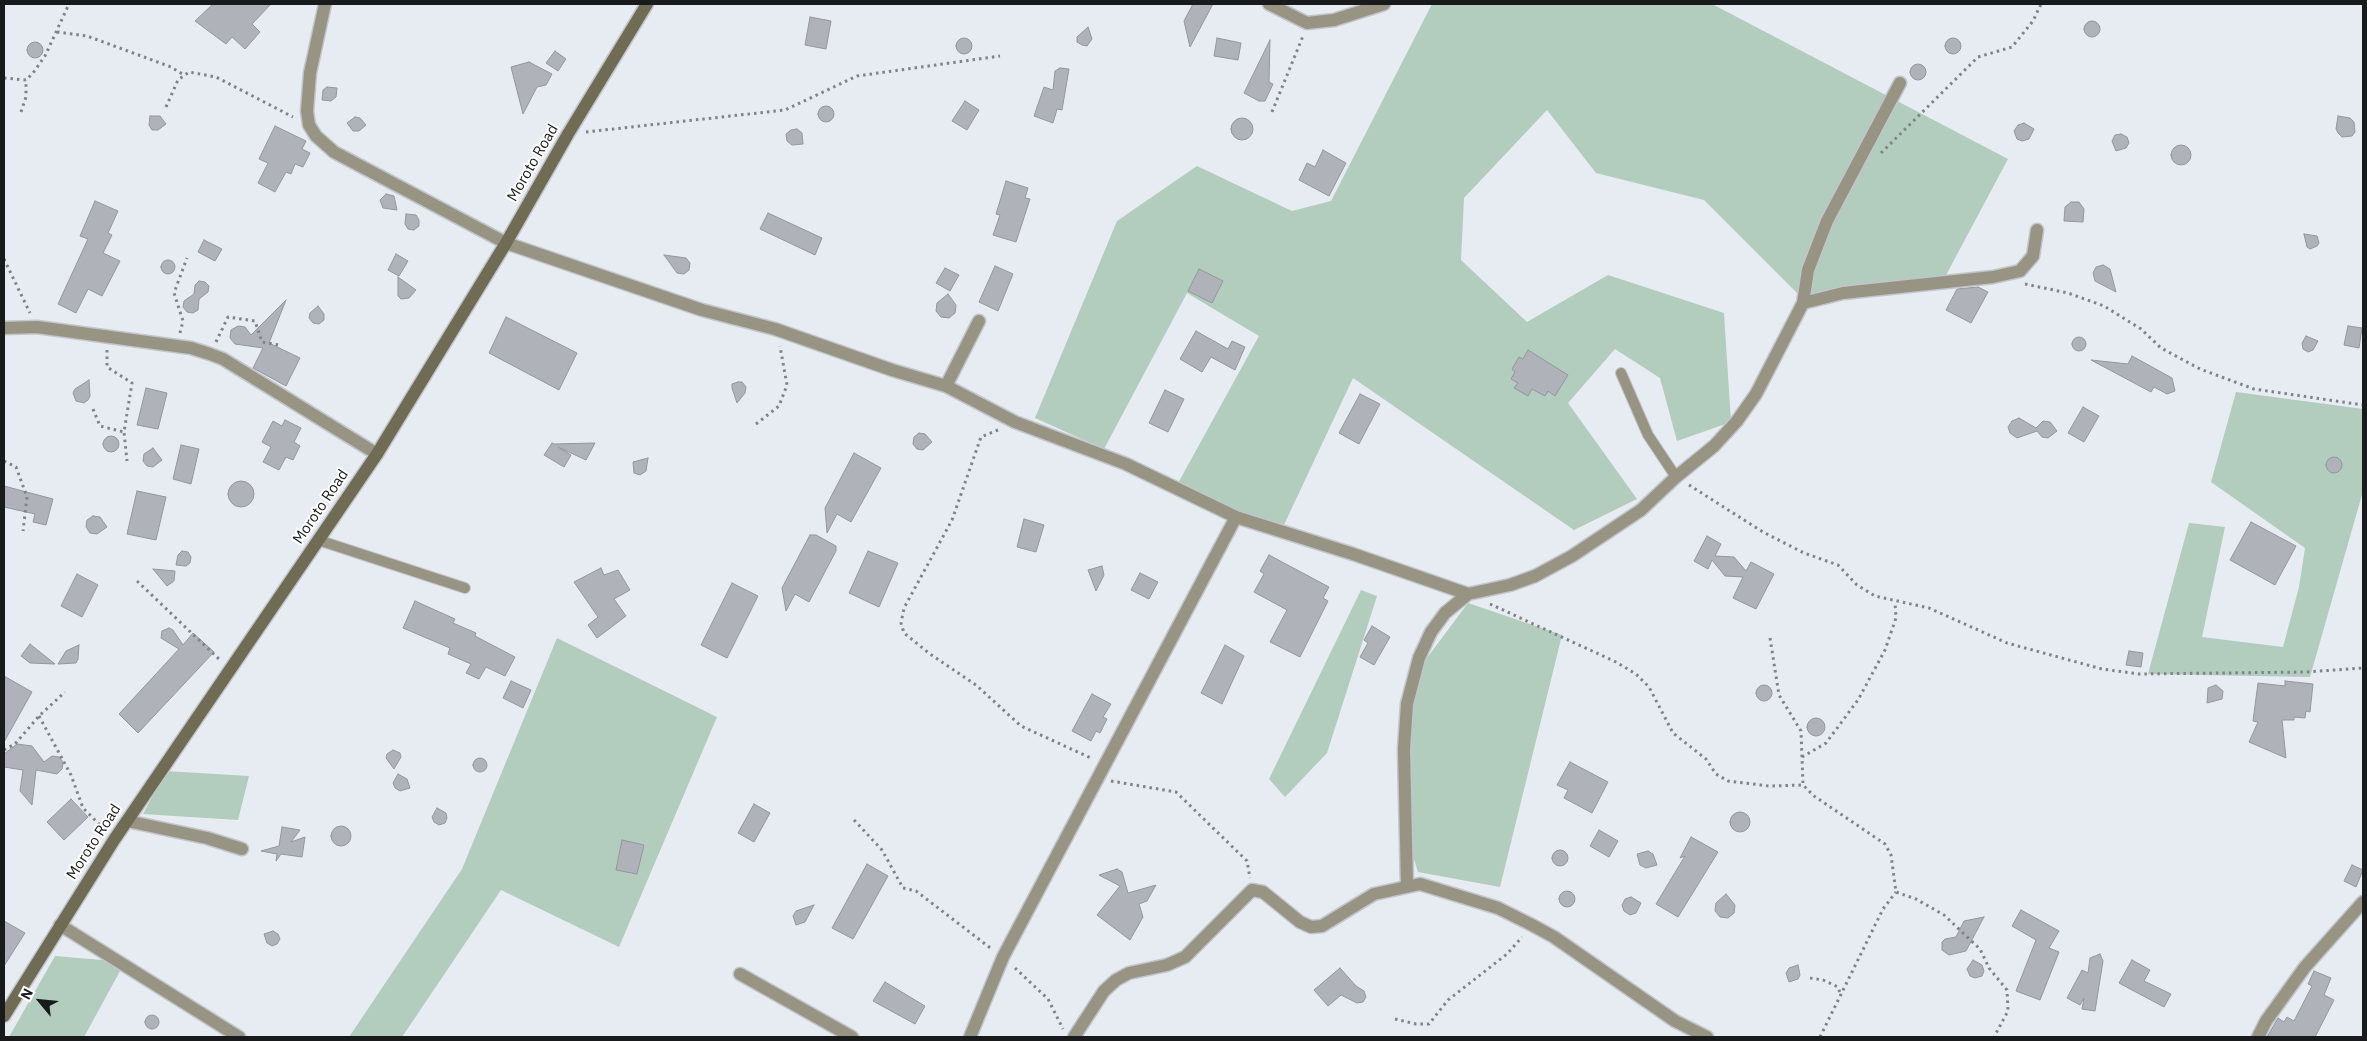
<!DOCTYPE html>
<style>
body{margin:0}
#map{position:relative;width:2367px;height:1041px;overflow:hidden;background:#e7ebf2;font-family:"IBM Plex Sans",sans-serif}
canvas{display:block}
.frame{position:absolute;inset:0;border:5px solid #191a1c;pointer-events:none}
.north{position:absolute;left:15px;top:976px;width:50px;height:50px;-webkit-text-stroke:4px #fff;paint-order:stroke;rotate:298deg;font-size:14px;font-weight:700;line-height:20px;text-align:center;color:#191a1c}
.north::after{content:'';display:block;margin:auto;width:18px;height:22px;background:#191a1c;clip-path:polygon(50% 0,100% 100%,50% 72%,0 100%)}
</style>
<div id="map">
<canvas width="2367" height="1041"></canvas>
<div class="frame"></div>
<div class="north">N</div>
</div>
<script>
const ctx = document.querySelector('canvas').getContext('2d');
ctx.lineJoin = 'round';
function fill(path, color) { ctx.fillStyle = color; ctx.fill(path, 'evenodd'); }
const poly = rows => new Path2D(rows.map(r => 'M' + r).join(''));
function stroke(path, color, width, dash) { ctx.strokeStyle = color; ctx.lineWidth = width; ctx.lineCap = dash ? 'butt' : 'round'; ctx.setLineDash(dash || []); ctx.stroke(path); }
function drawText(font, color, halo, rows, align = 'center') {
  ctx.font = font + ' "IBM Plex Sans",sans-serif'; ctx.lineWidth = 4; ctx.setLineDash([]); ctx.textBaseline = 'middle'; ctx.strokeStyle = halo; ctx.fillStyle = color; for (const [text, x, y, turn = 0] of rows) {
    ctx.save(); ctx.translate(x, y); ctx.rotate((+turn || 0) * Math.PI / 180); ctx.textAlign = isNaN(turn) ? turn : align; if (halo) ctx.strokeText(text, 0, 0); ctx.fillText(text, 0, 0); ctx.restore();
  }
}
const green = poly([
 [1432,4,1712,4,2008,159,1945,277,1800,296,1704,200,1596,173,1547,110,1464,198,1461,260,1527,322,1608,275,1724,313,1731,422,1677,441,1660,378,1615,349,1568,403,1637,499,1574,530,1353,378,1282,529,1177,485,1259,336,1187,293,1104,449,1035,418,1117,221,1197,166,1292,211,1331,201],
 [2236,392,2363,409,2363,491,2310,677,2148,674,2189,523,2225,527,2202,637,2283,647,2299,587,2305,548,2211,482],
 [1361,590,1377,596,1327,753,1285,797,1269,779],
 [1468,603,1562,635,1500,887,1418,872,1399,812,1412,678],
 [557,638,717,717,619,947,501,890,402,1037,349,1037,462,869],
 [166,771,249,776,238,820,143,814],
 [55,956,125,962,84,1037,9,1037]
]);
const building = poly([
 [213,4,271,4,252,24,260,32,245,49,232,37,226,44,195,21,213,4],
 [1193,4,1213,4,1190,47,1184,21,1193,4],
 [810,17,831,21,826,49,805,45,810,17],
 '2084 29a8 8 0 1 1 16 0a8 8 0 1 1-16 0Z',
 [1088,27,1092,39,1087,46,1082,45,1077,42,1077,37,1088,27],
 '956 46a8 8 0 1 1 16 0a8 8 0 1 1-16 0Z',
 [1217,38,1241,43,1238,60,1214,56,1217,38],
 '1945 46a8 8 0 1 1 16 0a8 8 0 1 1-16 0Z',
 [1270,40,1269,82,1273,84,1265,101,1259,101,1244,93,1270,40],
 '27 50a8 8 0 1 1 16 0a8 8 0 1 1-16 0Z',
 [555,51,566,59,558,71,546,63,555,51],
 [529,62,552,74,546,85,537,87,523,114,511,67,529,62],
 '1910 72a8 8 0 1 1 16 0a8 8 0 1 1-16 0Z',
 [1060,68,1069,69,1062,110,1057,109,1053,123,1034,116,1044,87,1053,90,1055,71,1060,68],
 [327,87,337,88,336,97,331,101,322,100,323,90,327,87],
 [965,101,979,110,967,130,952,121,965,101],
 '818 114a8 8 0 1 1 16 0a8 8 0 1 1-16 0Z',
 [150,116,160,116,166,124,158,130,152,130,149,125,150,116],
 [2338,116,2350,118,2354,122,2355,132,2352,136,2342,137,2338,133,2336,129,2338,116],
 [355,117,360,118,366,125,359,131,353,131,347,123,355,117],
 '1231 129a11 11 0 1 1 22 0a11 11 0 1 1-22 0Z',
 [2024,123,2034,129,2029,139,2022,141,2017,139,2014,131,2018,125,2024,123],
 [275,126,306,141,302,149,310,153,303,167,295,164,291,174,286,172,275,192,258,183,268,163,259,159,275,126],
 [797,129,802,133,803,144,792,145,787,141,786,134,791,130,797,129],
 [2121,134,2127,137,2129,143,2126,148,2116,151,2112,141,2115,135,2121,134],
 '2171 155a10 10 0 1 1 20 0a10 10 0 1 1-20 0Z',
 [1323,150,1346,163,1329,196,1299,180,1307,163,1315,167,1323,150],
 [1006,181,1028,188,1025,198,1030,199,1016,242,993,235,1000,215,996,214,1006,181],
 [386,194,394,196,397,210,383,208,380,200,386,194],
 [95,201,118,211,108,233,112,235,103,253,120,261,102,296,88,289,76,313,58,304,88,239,80,236,95,201],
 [2071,202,2079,202,2084,209,2083,222,2064,221,2065,207,2071,202],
 [768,213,822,238,815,255,760,229,768,213],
 [406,214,416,215,419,220,419,226,414,230,408,229,405,224,406,214],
 [2304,234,2317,236,2319,243,2317,246,2310,249,2307,247,2304,234],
 [204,240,222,249,215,261,198,252,204,240],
 [396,254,408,261,399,276,388,270,396,254],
 [664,255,686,258,690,263,689,270,684,274,677,273,664,255],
 '161 267a7 7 0 1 1 14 0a7 7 0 1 1-14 0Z',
 [2103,265,2110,269,2116,292,2095,281,2093,273,2096,267,2103,265],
 [995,266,1013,274,998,311,979,302,995,266],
 [945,268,959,275,950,291,936,283,945,268],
 [1199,269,1223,281,1212,303,1188,291,1199,269],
 [398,277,416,290,409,298,401,299,398,296,398,277],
 [199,281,205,282,209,286,208,292,199,299,198,310,193,313,187,312,183,307,184,301,194,294,195,285,199,281],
 [1978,287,1988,292,1971,323,1946,310,1957,289,1978,287],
 [948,294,956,305,955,313,949,318,941,317,936,311,937,303,948,294],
 [286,300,269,343,300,358,286,386,253,368,263,348,235,344,230,338,231,330,238,326,245,327,251,335,286,300],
 [318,306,324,314,324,320,319,324,313,323,309,318,310,313,318,306],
 [506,317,577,353,559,390,489,353,506,317],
 [2348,326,2362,328,2359,348,2344,345,2348,326],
 [1196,331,1228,349,1232,341,1245,347,1235,370,1211,357,1202,372,1180,359,1196,331],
 [2306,336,2318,341,2313,350,2308,352,2303,349,2302,343,2306,336],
 '2072 344a7 7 0 1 1 14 0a7 7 0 1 1-14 0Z',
 [1528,350,1568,375,1555,396,1548,391,1545,396,1532,389,1528,396,1514,388,1518,383,1511,379,1515,372,1512,369,1519,357,1523,359,1528,350],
 [2132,356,2172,378,2175,391,2167,394,2154,387,2151,392,2091,360,2128,364,2132,356],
 [89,380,90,396,88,400,84,403,76,401,73,393,75,389,89,380],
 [738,382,742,382,746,387,745,393,737,403,732,388,732,384,738,382],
 [146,388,167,393,158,429,137,425,146,388],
 [1165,390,1184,399,1168,432,1149,423,1165,390],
 [1360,394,1380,404,1359,444,1339,433,1360,394],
 [2083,407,2099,416,2084,442,2068,433,2083,407],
 [2019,418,2036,428,2043,421,2050,422,2057,431,2048,438,2042,437,2037,431,2017,438,2010,433,2008,427,2012,421,2019,418],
 [285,420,301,428,294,442,300,446,293,460,286,457,279,470,263,462,271,447,262,442,273,421,282,426,285,420],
 [919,433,925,434,932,442,923,450,917,449,913,444,914,437,919,433],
 '103 444a8 8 0 1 1 16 0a8 8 0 1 1-16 0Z',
 [552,443,554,444,595,443,586,460,558,447,571,455,564,467,544,455,552,443],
 [181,445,199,449,191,484,173,479,181,445],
 [153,448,162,460,153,467,147,466,143,461,144,454,153,448],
 [854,453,881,468,851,522,837,514,827,533,825,508,854,453],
 '2326 465a8 8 0 1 1 16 0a8 8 0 1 1-16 0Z',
 [648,458,646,471,640,475,634,473,633,462,648,458],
 '228 494a13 13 0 1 1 26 0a13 13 0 1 1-26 0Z',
 [4,486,53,499,46,525,33,522,35,514,4,507,4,486],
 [137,491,166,497,156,540,127,534,137,491],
 [93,516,100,517,107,527,97,534,90,533,86,527,87,520,93,516],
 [1024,519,1044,525,1036,552,1017,547,1024,519],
 [2251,522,2296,546,2275,585,2230,560,2251,522],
 [810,535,816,535,836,546,836,551,809,602,795,594,786,611,782,588,810,535],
 [1707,536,1721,544,1715,556,1734,557,1746,571,1751,562,1774,574,1756,609,1733,598,1743,577,1725,576,1712,560,1708,569,1694,561,1707,536],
 [182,551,188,552,191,557,190,563,186,566,176,565,178,555,182,551],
 [868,551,898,563,879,607,849,593,868,551],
 [1269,555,1329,587,1323,598,1328,601,1300,657,1270,642,1287,610,1254,592,1264,574,1260,571,1269,555],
 [1102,566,1104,575,1096,591,1088,570,1102,566],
 [601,568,604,575,618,570,630,590,614,599,626,616,597,638,588,625,598,617,574,582,601,568],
 [153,569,175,571,174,581,167,586,153,569],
 [1140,573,1158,582,1149,599,1131,590,1140,573],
 [77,574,98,585,82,617,61,606,77,574],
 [732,583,758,596,727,658,701,645,732,583],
 [415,601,455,619,453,623,476,633,475,636,515,657,505,676,486,667,479,679,466,673,471,664,448,654,450,648,403,628,415,601],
 [1372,626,1390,637,1374,665,1360,657,1368,643,1364,640,1372,626],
 [169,628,173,630,183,645,193,633,214,652,138,733,119,714,179,649,161,638,162,631,169,628],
 [30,644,55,664,30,663,21,656,30,644],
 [79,645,78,659,76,663,58,664,66,651,79,645],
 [1225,645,1244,656,1222,704,1201,693,1225,645],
 [2129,651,2143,653,2141,667,2126,665,2129,651],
 [4,676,32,692,4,742,4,676],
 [511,681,531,690,523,708,503,698,511,681],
 [2285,681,2313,684,2310,712,2306,711,2305,718,2294,717,2294,720,2282,720,2286,758,2249,742,2258,722,2253,721,2258,683,2285,686,2285,681],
 '1756 693a8 8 0 1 1 16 0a8 8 0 1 1-16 0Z',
 [2216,685,2223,691,2222,699,2207,703,2208,688,2216,685],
 [1092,694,1111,704,1103,717,1107,719,1100,733,1096,731,1091,741,1072,731,1092,694],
 '1807 727a9 9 0 1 1 18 0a9 9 0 1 1-18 0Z',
 [17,744,32,746,44,762,52,756,59,757,63,762,62,769,57,774,36,770,32,805,20,791,23,770,4,767,4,754,17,744],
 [393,750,400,753,401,757,394,769,386,758,387,754,393,750],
 '473 765a7 7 0 1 1 14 0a7 7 0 1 1-14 0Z',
 [1570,762,1608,782,1592,813,1564,798,1568,790,1557,785,1570,762],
 [398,774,407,779,410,788,400,791,395,788,393,783,398,774],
 [71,799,88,817,64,840,47,822,71,799],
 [754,804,770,813,754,842,738,833,754,804],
 [437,808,446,813,447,818,445,823,439,825,434,822,432,817,437,808],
 '1730 822a10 10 0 1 1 20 0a10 10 0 1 1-20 0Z',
 '331 836a10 10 0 1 1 20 0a10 10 0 1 1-20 0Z',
 [282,827,300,830,291,842,305,837,302,857,281,854,276,861,277,854,261,851,279,846,282,827],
 [1599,830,1618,841,1609,857,1590,846,1599,830],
 [1691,837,1718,852,1678,917,1656,904,1685,856,1680,858,1691,837],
 [622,840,644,845,637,874,616,870,622,840],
 '1552 858a8 8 0 1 1 16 0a8 8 0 1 1-16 0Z',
 [1648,851,1653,854,1657,865,1646,868,1640,865,1637,854,1648,851],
 [867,864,888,876,853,939,832,928,867,864],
 [2352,865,2363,870,2356,887,2344,881,2352,865],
 [1117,869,1122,872,1128,893,1156,885,1147,901,1139,904,1143,917,1130,940,1097,915,1120,886,1099,875,1117,869],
 '1559 899a8 8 0 1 1 16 0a8 8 0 1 1-16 0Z',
 [1726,894,1735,905,1734,913,1728,918,1720,917,1715,911,1716,903,1726,894],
 [1631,897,1641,903,1636,913,1630,915,1624,911,1622,905,1625,899,1631,897],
 [814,905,805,922,796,925,793,916,796,911,814,905],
 [2021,910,2059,931,2049,948,2059,952,2040,1000,2016,991,2036,940,2012,926,2021,910],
 [1984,917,1966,951,1949,955,1942,950,1942,942,1945,939,1956,937,1964,921,1984,917],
 [4,921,25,933,4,966,4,921],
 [273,931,278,934,280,939,277,944,272,946,267,943,264,934,273,931],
 [2100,954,2103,961,2095,1011,2082,1009,2084,998,2080,1005,2067,998,2082,970,2088,973,2090,958,2100,954],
 [1973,960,1982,965,1984,971,1982,976,1975,978,1970,976,1967,969,1973,960],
 [2132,960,2150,970,2144,981,2171,994,2164,1007,2119,983,2132,960],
 [1798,965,1800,975,1798,979,1789,982,1786,973,1789,968,1798,965],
 [1340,968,1356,986,1364,991,1366,997,1363,1002,1357,1003,1341,995,1328,1006,1314,990,1340,968],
 [2314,971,2331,978,2324,995,2334,1000,2315,1037,2267,1037,2278,1018,2284,1022,2287,1017,2294,1021,2312,986,2308,984,2314,971],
 [885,982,925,1006,915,1024,873,1001,885,982],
 '145 1022a7 7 0 1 1 14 0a7 7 0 1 1-14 0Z'
]);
const path = poly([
 [57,32,87,36,171,67,184,75],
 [4,78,26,80,33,73,45,56,69,4],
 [166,107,178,80,189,72,216,77,293,117],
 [21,112,26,97,26,80],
 [1272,112,1303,36],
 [586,132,785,110,857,76,1000,56],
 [1881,153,1978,57,2012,47,2033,21,2041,4],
 [4,259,30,313],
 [2025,284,2068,293,2104,306,2141,329,2161,348,2200,369,2254,389,2363,405],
 [180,333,183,321,174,293,187,258],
 [216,342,228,317,255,321,262,342,279,345],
 [107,350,107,367,132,383,124,432,127,461],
 [93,409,100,426,124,432],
 [756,424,779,406,787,385,780,346],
 [998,430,981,437,952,520,904,608,901,623,904,633,930,654,976,685,1021,726,1093,759],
 [4,461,16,467,27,497,23,531],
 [1689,485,1763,532,1804,553,1838,565,1857,585,1875,596,1929,608,2007,643,2102,669,2139,674,2306,672,2363,668],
 [137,581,221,661],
 [1490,604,1616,662,1636,674,1649,687,1673,733,1706,759,1716,774,1728,781,1769,786,1803,785],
 [1770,638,1779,695,1801,731,1803,785,1814,796,1885,844,1891,855,1896,892,1916,899,1944,915,1980,949,1989,968,2007,990,2008,1011,1994,1037],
 [39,716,71,775,83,808,104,829],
 [4,750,15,744,39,716,65,692],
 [1802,757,1826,743,1858,700,1885,650,1896,618,1895,602],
 [1111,781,1176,792,1247,861,1250,878],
 [854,820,882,850,903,888,916,891,993,950],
 [1015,968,1048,999,1063,1029],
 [1810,978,1823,980,1838,987,1841,996],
 [1395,1019,1416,1024,1429,1024,1448,1000,1507,954,1522,937],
 [1820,1037,1883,909,1896,892]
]);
const lane = poly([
 [1621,373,1648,435,1676,477],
 [318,540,465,588]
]);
const street = poly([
 [325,4,310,73,307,111,309,125,316,136,334,152,506,243,702,310,775,329,892,370,946,386,1015,422,1126,464,1236,517,1003,957,970,1037],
 [1269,4,1307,23,1334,20,1384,4],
 [1803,303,1843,293,1993,277,2020,271,2033,256,2037,230],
 [4,328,37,327,191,348,210,354,223,359,377,454],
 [946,386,979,321],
 [1236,517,1353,554,1468,594],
 [127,821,207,838,242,849],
 [1407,885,1404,749,1407,704,1419,658,1431,632,1445,613,1468,594,1510,585,1535,576,1572,556,1641,510,1676,477,1714,446,1737,421,1756,394,1803,303,1808,270,1827,221,1900,83],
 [60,925,239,1037],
 [740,974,852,1037],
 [1074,1037,1104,991,1116,980,1129,973,1167,965,1185,957,1252,890,1263,892,1300,922,1311,927,1322,926,1374,894,1420,884,1498,908,1532,925,1554,937,1675,1021,1707,1037],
 [2258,1037,2266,1021,2305,967,2363,902]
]);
const secondary = poly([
 [4,1016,114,840,377,454,506,243,568,134,647,4]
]);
const streetNames = [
 ["Moroto Road",533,163,-60],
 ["Moroto Road",321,507,-56],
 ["Moroto Road",94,842,-57]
];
fill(green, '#b2ccbe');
fill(building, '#afb3b9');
stroke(building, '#93979d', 1);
stroke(lane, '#c2c5cb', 12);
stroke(street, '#c2c5cb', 15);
stroke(secondary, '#c2c5cb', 15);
stroke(path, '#818388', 3, [2.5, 4]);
stroke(lane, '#989484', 10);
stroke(street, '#989484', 12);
stroke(secondary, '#706b54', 12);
drawText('15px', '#191a1c', '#fff', streetNames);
</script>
